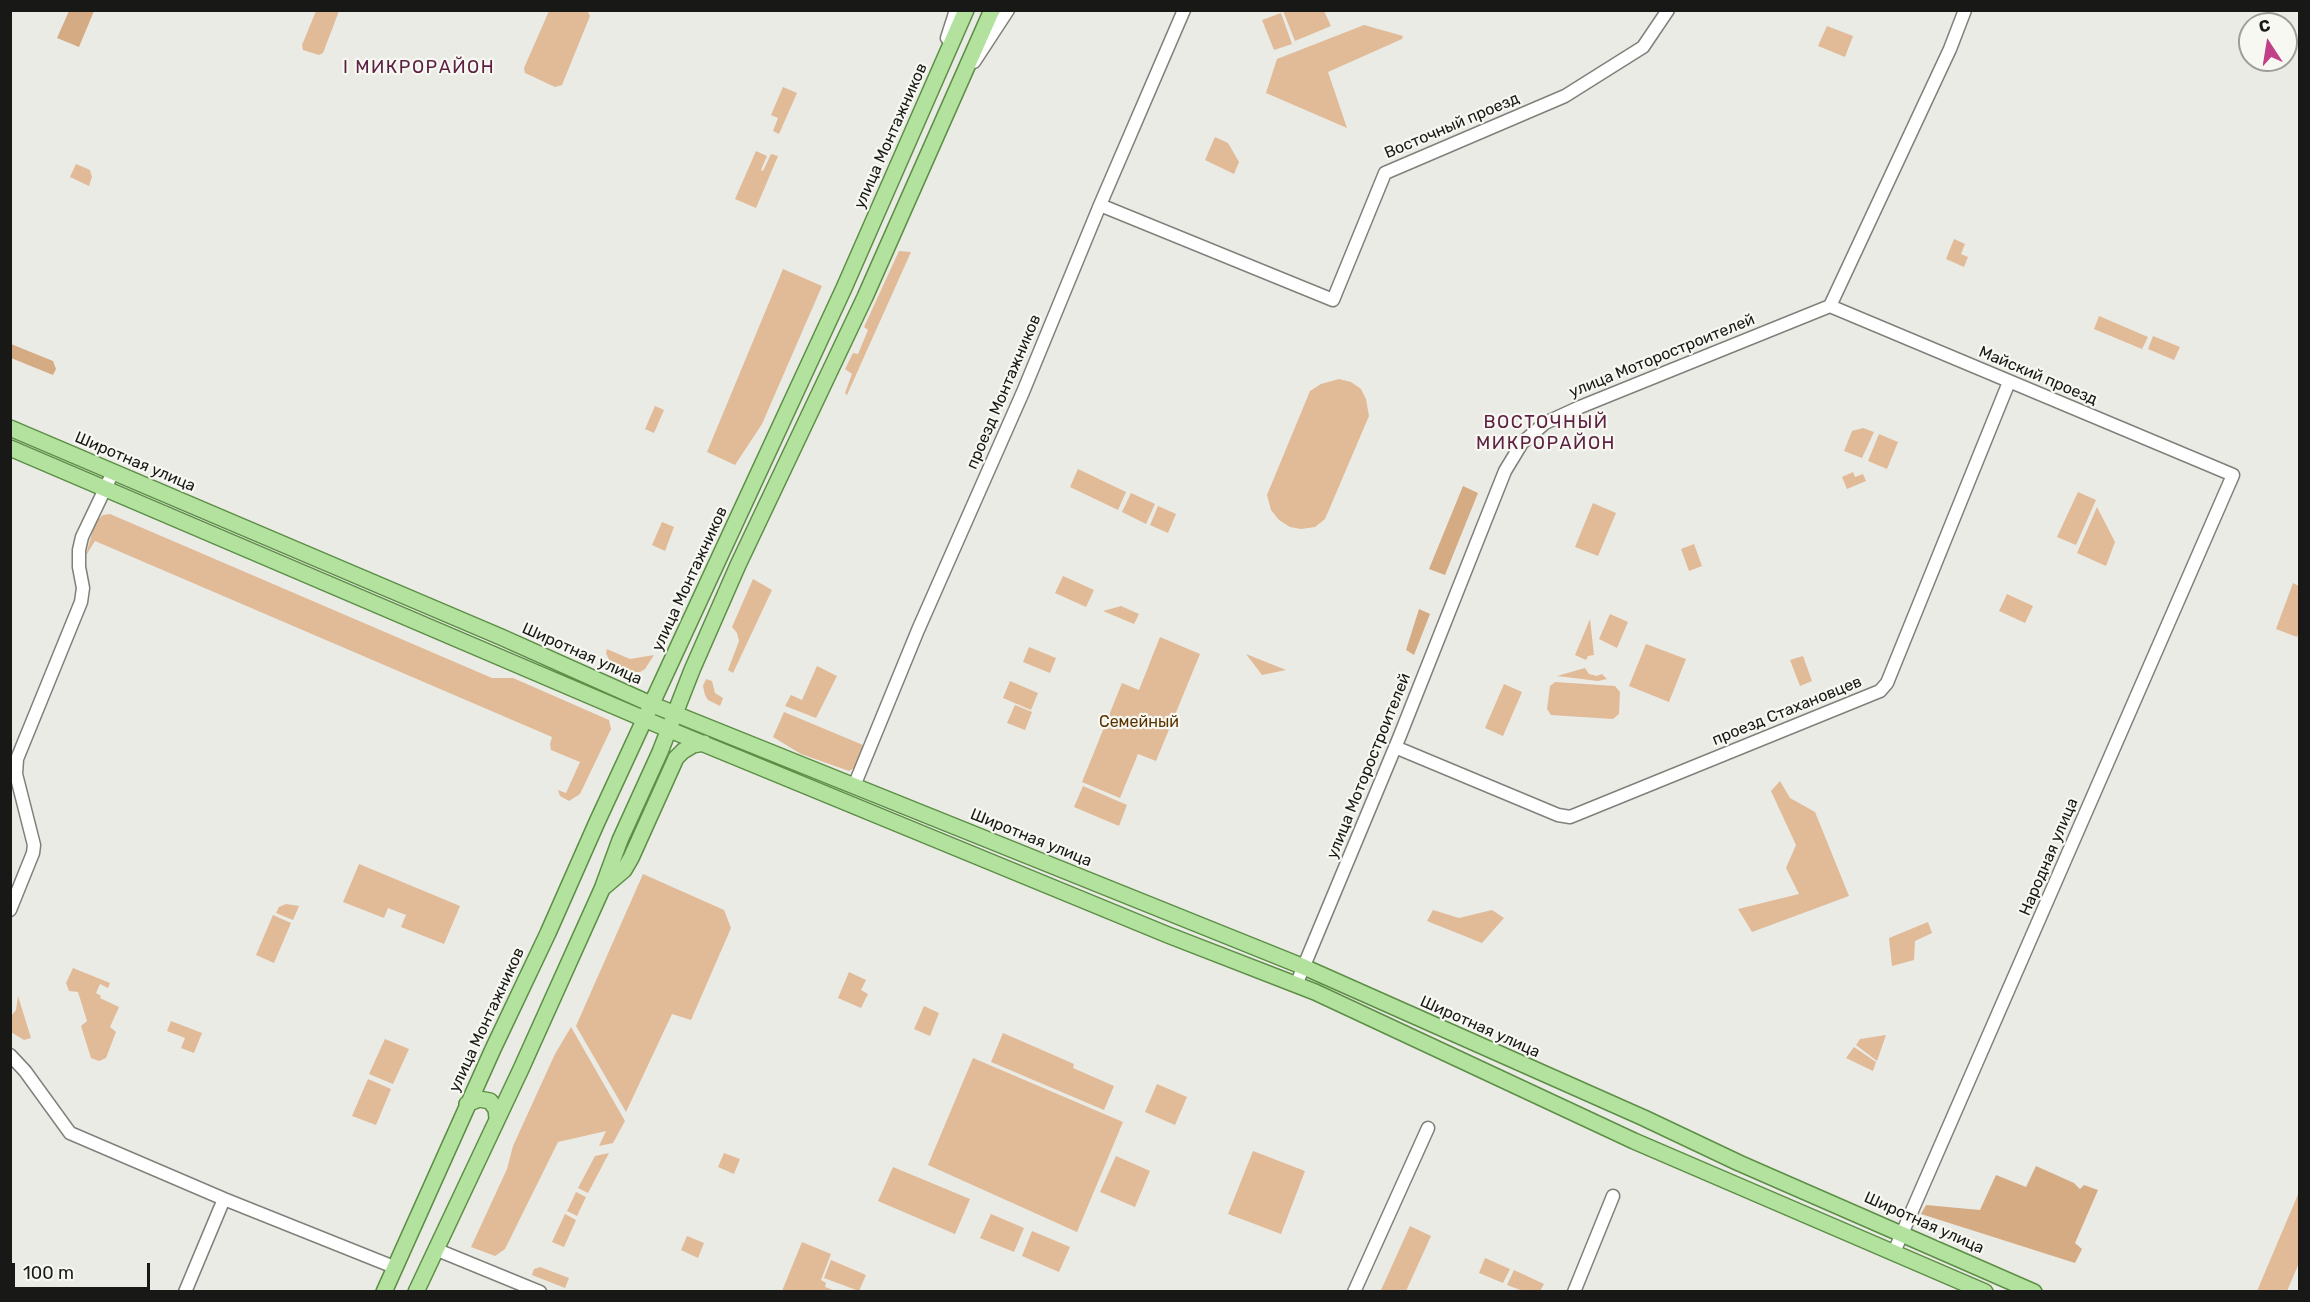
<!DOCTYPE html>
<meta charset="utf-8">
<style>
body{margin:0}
#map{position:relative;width:2310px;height:1302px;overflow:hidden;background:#eaebe5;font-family:Rubik,sans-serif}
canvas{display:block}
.frame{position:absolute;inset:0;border:12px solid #181816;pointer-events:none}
.north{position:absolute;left:2238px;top:12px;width:60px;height:60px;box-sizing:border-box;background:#f7f8f2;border:2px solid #9e9e9a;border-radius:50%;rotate:348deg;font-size:16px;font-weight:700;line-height:24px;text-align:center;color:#181816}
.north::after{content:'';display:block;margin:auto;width:21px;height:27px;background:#c24088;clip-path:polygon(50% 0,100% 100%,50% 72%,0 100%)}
.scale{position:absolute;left:12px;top:1263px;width:138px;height:27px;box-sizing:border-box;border:3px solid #181816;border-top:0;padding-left:8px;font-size:18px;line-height:21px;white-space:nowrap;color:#181816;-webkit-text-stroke:4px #f7f8f2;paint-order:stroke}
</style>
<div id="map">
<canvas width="2310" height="1302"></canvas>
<div class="frame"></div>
<div class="north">С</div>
<div class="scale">100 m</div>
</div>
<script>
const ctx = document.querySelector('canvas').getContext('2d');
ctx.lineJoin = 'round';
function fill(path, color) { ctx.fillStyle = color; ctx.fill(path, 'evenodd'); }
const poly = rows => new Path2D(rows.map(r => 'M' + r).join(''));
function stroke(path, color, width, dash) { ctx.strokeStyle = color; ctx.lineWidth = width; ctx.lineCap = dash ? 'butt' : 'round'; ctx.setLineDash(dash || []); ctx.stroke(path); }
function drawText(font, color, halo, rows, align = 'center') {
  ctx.font = font + ' Rubik,sans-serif'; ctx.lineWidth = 4.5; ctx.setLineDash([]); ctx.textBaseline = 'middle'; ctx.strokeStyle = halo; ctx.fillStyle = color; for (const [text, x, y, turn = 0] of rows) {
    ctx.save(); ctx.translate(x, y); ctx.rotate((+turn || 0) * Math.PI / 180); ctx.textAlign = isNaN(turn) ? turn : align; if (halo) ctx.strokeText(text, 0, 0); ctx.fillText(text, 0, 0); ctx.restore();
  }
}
const green = poly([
 [587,10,590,16,562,85,555,87,525,73,524,68,549,11],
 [316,11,339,11,323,53,319,55,303,50,302,45],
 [1283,11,1324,11,1331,26,1295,41],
 [1281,13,1292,44,1274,50,1262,20],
 [1364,25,1403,36,1402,39,1328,72,1347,128,1266,93,1277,59],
 [1827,26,1853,36,1845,57,1818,46],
 [783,87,797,93,779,134,773,131,778,118,771,115],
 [1215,137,1228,143,1239,162,1234,174,1205,160],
 [756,151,767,156,761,170,763,171,771,154,778,156,756,208,735,199],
 [76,164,90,170,92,177,89,186,70,177],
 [1954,239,1965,244,1961,254,1968,257,1964,267,1946,259],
 [899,251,911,252,847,395,845,393,852,374,845,369,853,353,858,354,868,330,864,327],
 [783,269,822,286,762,424,735,465,707,452],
 [2099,316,2148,337,2142,349,2094,329],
 [2153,336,2180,347,2174,360,2148,349],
 [1339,379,1351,382,1361,389,1366,399,1369,416,1325,519,1315,527,1301,529,1290,527,1279,520,1271,510,1267,495,1310,391,1321,384],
 [655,406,664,410,654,433,645,429],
 [1863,428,1874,432,1862,458,1844,451,1852,431],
 [1879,434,1898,442,1887,469,1868,461],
 [1078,469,1126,492,1118,510,1070,487],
 [1853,472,1855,477,1863,474,1866,481,1847,489,1842,477],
 [2078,492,2096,500,2076,545,2057,537],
 [1131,493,1155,504,1146,524,1122,512],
 [1593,503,1616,513,1598,556,1575,547],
 [1158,506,1176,514,1168,533,1150,525],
 [2097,507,2115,542,2106,566,2077,553],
 [110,514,492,678,513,678,609,720,611,729,580,794,569,801,560,796,558,790,566,793,580,762,551,750,550,744,552,737,95,541,85,557,96,521,103,515],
 [662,522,674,527,665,551,652,545],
 [1694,544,1702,566,1689,571,1681,549],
 [1063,576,1094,590,1086,607,1055,593],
 [753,579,772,590,733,673,728,670,739,641,737,633,732,627],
 [2293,583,2299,586,2299,631,2297,637,2276,629],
 [2007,594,2033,606,2025,623,1999,611],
 [1121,606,1139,614,1134,624,1103,611],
 [1610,614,1628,622,1617,648,1599,639],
 [1590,619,1594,655,1588,656,1586,660,1575,655],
 [1160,637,1200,654,1156,761,1138,754,1120,798,1082,782,1122,683,1139,690],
 [1646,644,1686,659,1669,702,1629,686],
 [1029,647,1056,658,1050,673,1023,662],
 [607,649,630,659,654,655,645,669,640,672,631,672,610,662,606,653],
 [1246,654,1286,670,1262,675],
 [1803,656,1812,681,1800,686,1790,660],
 [817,666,837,676,816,718,785,706,791,695,802,700],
 [1585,668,1589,674,1597,676,1602,674,1607,679,1598,681,1557,676],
 [706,679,712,681,715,693,723,698,720,706,708,700,705,695,703,686],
 [1010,681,1038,693,1031,710,1003,698],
 [1555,682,1615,686,1620,692,1619,714,1613,719,1551,715,1547,709,1550,686],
 [1504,684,1522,692,1503,736,1485,728],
 [1015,705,1032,712,1025,730,1007,723],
 [784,712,863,745,854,768,849,771,801,754,773,737],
 [1780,781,1790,798,1815,812,1849,896,1752,932,1738,909,1799,894,1786,868,1796,845,1771,791],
 [1083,786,1127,805,1119,826,1074,807],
 [359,864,460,906,444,944,401,927,406,915,388,908,384,918,343,902],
 [643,874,724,910,731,928,691,1020,672,1014,626,1112,576,1026],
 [286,904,299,906,293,920,276,913,279,907],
 [1433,910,1459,918,1492,910,1504,918,1482,943,1427,921],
 [273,915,291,923,274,963,256,955],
 [1928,922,1932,933,1915,941,1914,960,1892,966,1889,938],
 [73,968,110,983,108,988,100,984,96,993,101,996,100,998,119,1007,110,1027,116,1032,106,1058,99,1061,91,1058,81,1026,87,1021,78,992,69,991,66,983],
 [849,972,866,980,861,990,868,994,861,1008,838,998],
 [18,996,31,1038,24,1040,11,1032,11,1016,16,1010],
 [924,1006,939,1013,930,1036,914,1029],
 [171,1021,202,1033,194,1053,181,1048,185,1038,167,1031],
 [571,1027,625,1121,613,1143,599,1146,606,1131,558,1142,505,1249,495,1256,471,1247,507,1169,513,1146,555,1054],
 [1003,1033,1074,1064,1073,1068,1114,1086,1104,1110,991,1062],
 [1886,1035,1877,1061,1856,1045,1860,1039],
 [385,1039,409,1049,393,1084,369,1074],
 [1854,1047,1876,1062,1873,1071,1846,1058],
 [973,1058,1123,1122,1077,1232,928,1165],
 [368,1079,391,1089,376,1125,352,1116],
 [1157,1084,1187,1097,1175,1125,1145,1112],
 [1253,1151,1305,1171,1281,1234,1228,1214],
 [609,1153,588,1193,578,1188,595,1156],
 [724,1153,740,1159,734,1174,718,1167],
 [1116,1156,1150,1171,1135,1207,1100,1192],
 [893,1167,970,1199,955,1234,878,1201],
 [576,1192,586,1197,577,1216,567,1211],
 [2299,1192,2299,1263,2287,1291,2257,1291],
 [565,1214,576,1220,564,1247,552,1242],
 [991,1214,1024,1228,1014,1252,980,1238],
 [1410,1226,1431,1236,1406,1291,1384,1291,1381,1290],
 [1032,1231,1070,1247,1059,1272,1022,1256],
 [687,1236,704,1243,698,1258,681,1250],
 [802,1242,831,1254,821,1280,826,1283,825,1287,836,1291,782,1291],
 [1485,1258,1510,1269,1503,1283,1479,1273],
 [831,1260,866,1275,859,1291,824,1278],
 [540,1267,569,1278,565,1288,532,1275,534,1269],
 [1514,1270,1544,1284,1540,1291,1523,1291,1507,1285]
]);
const forest = poly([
 [69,11,94,11,79,47,57,38],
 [11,344,53,361,56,369,53,375,11,358],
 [1463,486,1478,493,1445,575,1429,569],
 [1419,609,1430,614,1414,655,1406,650],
 [2036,1166,2074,1183,2080,1189,2084,1185,2098,1190,2075,1243,2082,1249,2075,1263,1921,1214,1926,1205,1980,1210,1996,1175,2026,1187]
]);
const minor = poly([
 [947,38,956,10],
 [974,62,1008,10],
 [1100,205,1333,300,1385,173,1565,96,1643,47,1668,10],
 [1830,306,2233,475,1894,1252],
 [1395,747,1558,815,1570,817,1880,691,1887,683,2009,382],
 [854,786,918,630,1023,392,1100,205,1184,10],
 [10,910,33,853,34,845,16,774,17,759,81,602,83,588,79,567,79,550,82,537,113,472],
 [1296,985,1399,738,1505,471,1522,443,1545,423,1580,407,1830,306,1950,49,1965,10],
 [10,1055,25,1071,70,1133,224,1199,394,1267],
 [435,1249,540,1292],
 [185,1292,224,1199],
 [1354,1292,1428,1128],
 [1574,1292,1613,1196]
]);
const major = poly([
 [10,428,501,637,653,705,1304,967,1644,1118,1739,1163,2034,1292],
 [10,448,670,730,1168,935,1315,992,1634,1141,1985,1292],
 [604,887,624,870,631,858,676,758,683,751,693,745,704,743],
 [467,1104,479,1099,490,1101,496,1109,497,1118],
 [384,1292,493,1049,548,933,597,822,844,288,966,10],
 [416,1292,521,1069,602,889,620,840,660,752,692,670,738,565,865,297,992,10]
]);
const streetNames = [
 ["Восточный проезд",1452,126,-23],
 ["улица Монтажников",891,136,-66],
 ["улица Моторостроителей",1662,356,-22],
 ["Майский проезд",2038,376,23],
 ["проезд Монтажников",1004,392,-67],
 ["Широтная улица",135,462,23],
 ["улица Монтажников",690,579,-65],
 ["Широтная улица",582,654,24],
 ["проезд Стахановцев",1787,711,-22],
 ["улица Моторостроителей",1369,766,-68],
 ["Широтная улица",1031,838,22],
 ["Народная улица",2049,857,-67],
 ["улица Монтажников",487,1020,-65],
 ["Широтная улица",1480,1027,24],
 ["Широтная улица",1924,1223,24]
];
const parkNames = [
 ["Семейный",1139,722]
];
const neighbourhoodNames = [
 ["I МИКРОРАЙОН",419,68],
 ["ВОСТОЧНЫЙ",1546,423],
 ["МИКРОРАЙОН",1546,444]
];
fill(green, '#e1ba98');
fill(forest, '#d5ab84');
stroke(minor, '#80807b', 15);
stroke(major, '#5c8e45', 18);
stroke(minor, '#fff', 12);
stroke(major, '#b3e29f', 15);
drawText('16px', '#181816', '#f7f8f2', streetNames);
drawText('16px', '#5b3301', '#f7f8f2', parkNames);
ctx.letterSpacing = '1.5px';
drawText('18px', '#5e2042', '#f7f8f2', neighbourhoodNames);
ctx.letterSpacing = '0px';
</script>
